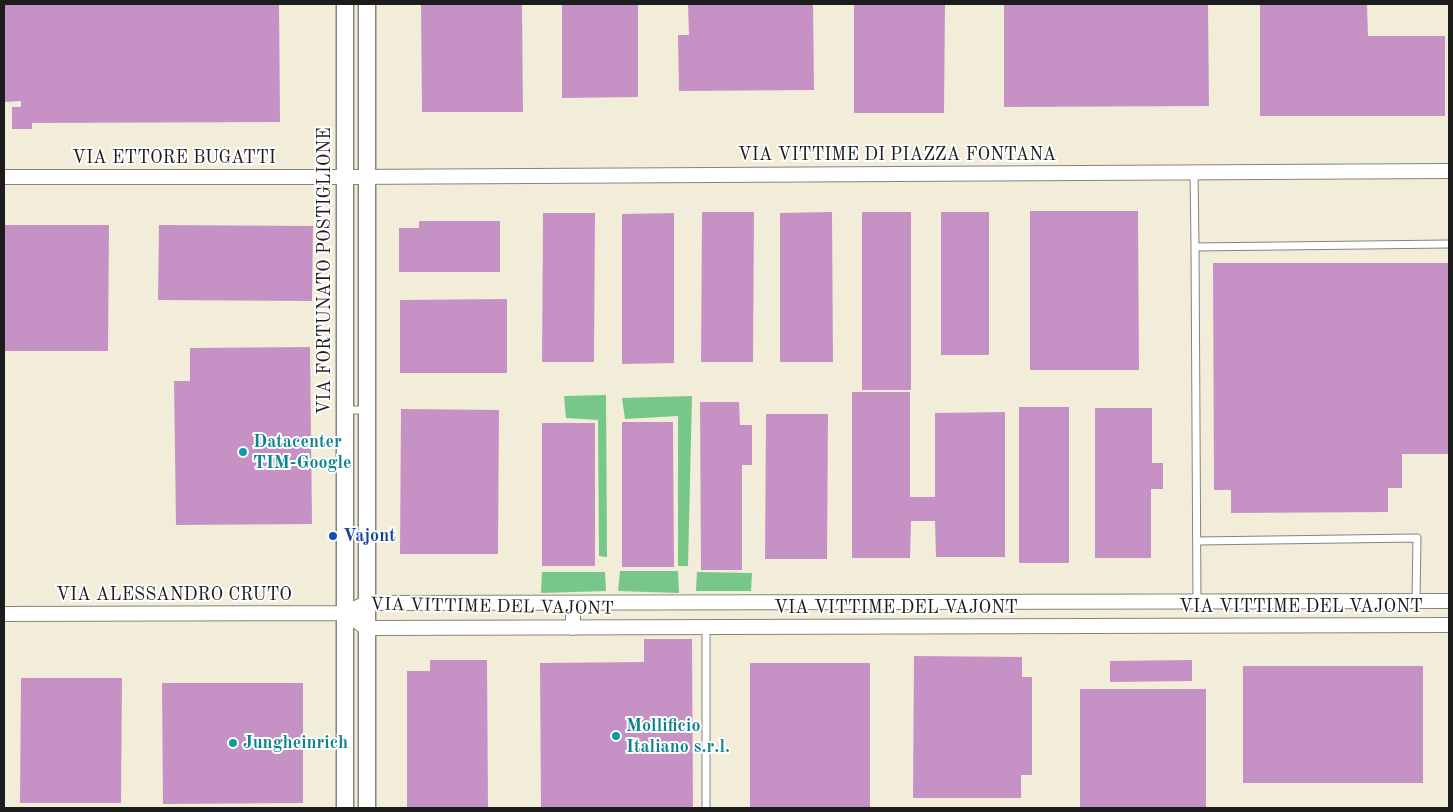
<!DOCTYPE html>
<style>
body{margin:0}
#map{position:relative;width:1453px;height:812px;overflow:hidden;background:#f2edd8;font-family:"Old Standard TT",serif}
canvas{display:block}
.frame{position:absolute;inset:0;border:5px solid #1c1c1c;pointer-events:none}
</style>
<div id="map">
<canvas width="1453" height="812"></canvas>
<div class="frame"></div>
</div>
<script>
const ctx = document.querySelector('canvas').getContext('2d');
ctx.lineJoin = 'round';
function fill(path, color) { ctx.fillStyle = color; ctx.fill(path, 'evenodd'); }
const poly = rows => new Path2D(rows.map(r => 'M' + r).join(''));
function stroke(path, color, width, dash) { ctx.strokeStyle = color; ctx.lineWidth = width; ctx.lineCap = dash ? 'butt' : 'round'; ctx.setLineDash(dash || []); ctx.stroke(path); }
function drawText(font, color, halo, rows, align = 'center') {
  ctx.font = font + ' "Old Standard TT",serif'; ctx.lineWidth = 4; ctx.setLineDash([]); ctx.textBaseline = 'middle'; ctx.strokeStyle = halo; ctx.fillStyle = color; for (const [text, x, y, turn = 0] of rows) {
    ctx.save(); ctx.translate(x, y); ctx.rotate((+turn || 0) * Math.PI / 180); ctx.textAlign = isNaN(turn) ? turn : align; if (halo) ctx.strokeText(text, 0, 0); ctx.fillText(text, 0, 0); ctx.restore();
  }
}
const green = poly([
 [606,395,607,557,599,556,598,420,566,418,564,396],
 [692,396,688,566,678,566,678,416,625,419,622,398],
 [620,571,678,571,679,593,618,591],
 [542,572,605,572,606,591,541,593],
 [697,572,752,573,751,591,696,591]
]);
const building = poly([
 [4,4,279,4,280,122,32,123,32,129,12,129,12,107,21,107,21,101,4,102],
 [421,4,522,4,523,112,422,112],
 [562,4,638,4,638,97,562,98],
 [688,4,813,4,814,90,679,91,678,35,689,35],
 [854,4,945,4,944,113,854,113],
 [1004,4,1208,4,1209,106,1004,107],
 [1260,4,1367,4,1368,36,1445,36,1445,116,1260,116],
 [1030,211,1138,211,1139,370,1030,370],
 [702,212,754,212,753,362,701,362],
 [832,212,833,362,780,362,780,213],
 [862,212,911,212,911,390,862,390],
 [941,212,989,212,989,355,941,355],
 [543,213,595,213,594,362,542,362],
 [674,213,674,363,622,364,622,214],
 [419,221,500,221,500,272,399,272,399,228,419,228],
 [4,225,109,225,108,351,4,351],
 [159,225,313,226,312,301,158,300],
 [1213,263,1449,263,1449,454,1402,454,1402,488,1388,488,1388,512,1231,513,1231,490,1214,490],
 [507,299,507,373,400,373,400,300],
 [310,347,312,524,176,525,174,381,190,381,190,348],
 [852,392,910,392,910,497,935,497,935,413,1005,412,1005,557,936,557,935,521,911,521,910,558,852,558],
 [700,402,739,402,740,425,752,425,752,465,742,465,742,570,701,570],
 [1019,407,1069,407,1069,563,1019,563],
 [1095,408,1152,408,1152,463,1163,463,1163,489,1151,489,1151,558,1095,558],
 [401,409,499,410,498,554,400,554],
 [766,414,828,414,827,559,765,559],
 [622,422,673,422,674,567,622,567],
 [542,423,595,423,595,566,542,566],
 [644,639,692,639,693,808,541,808,540,663,644,662],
 [914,656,1022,657,1022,677,1032,677,1032,775,1021,775,1021,798,913,798],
 [430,660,487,660,488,808,407,808,407,671,430,671],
 [1192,660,1192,681,1110,682,1110,661],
 [750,663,870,663,870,808,750,808],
 [1243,666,1423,666,1423,783,1243,783],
 [21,678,122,678,121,803,20,803],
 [162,683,303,683,303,803,163,804],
 [1080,689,1206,689,1206,807,1080,807]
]);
const service = poly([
 [1194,172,1195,247],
 [345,410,366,410],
 [1197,541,1417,538,1416,601],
 [1197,602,1195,247,1449,244],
 [706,627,706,808]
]);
const minor = poly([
 [4,177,345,177,1449,171],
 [345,613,366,628,1449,625],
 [4,614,345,613,366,603,1449,601],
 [573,628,573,603]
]);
const tertiary = poly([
 [367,4,367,808],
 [345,808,345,4]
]);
const markers = [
 [243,452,5,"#0f9aa8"],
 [333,536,5,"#1a4fb4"],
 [616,736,5,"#0f9aa8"],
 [233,743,5,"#0f9aa8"]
];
const streetNames = [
 ["VIA VITTIME DI PIAZZA FONTANA",897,155],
 ["VIA ETTORE BUGATTI",174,158],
 ["VIA FORTUNATO POSTIGLIONE",325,271,-90],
 ["VIA ALESSANDRO CRUTO",174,595],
 ["VIA VITTIME DEL VAJONT",492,607,1],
 ["VIA VITTIME DEL VAJONT",1301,607],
 ["VIA VITTIME DEL VAJONT",896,608]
];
const cultureNames = [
 ["Datacenter",253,442],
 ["TIM-Google",253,463],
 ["Mollificio",626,726],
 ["Italiano s.r.l.",626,747],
 ["Jungheinrich",243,743]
];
const transitNames = [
 ["Vajont",343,536]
];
fill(green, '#76c789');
fill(building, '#c692c6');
stroke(service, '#87847a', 9);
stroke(minor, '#87847a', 16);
stroke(tertiary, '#87847a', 19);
stroke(service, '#fff', 7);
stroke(minor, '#fff', 14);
stroke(tertiary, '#fff', 16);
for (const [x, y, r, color] of markers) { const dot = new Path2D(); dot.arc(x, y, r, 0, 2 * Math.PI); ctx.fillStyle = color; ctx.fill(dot); stroke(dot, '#fff', 2); }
drawText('18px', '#1c1c1c', '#fff', streetNames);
drawText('bold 18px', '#0d838f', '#fff', cultureNames, 'left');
drawText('bold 18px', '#164399', '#fff', transitNames, 'left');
</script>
